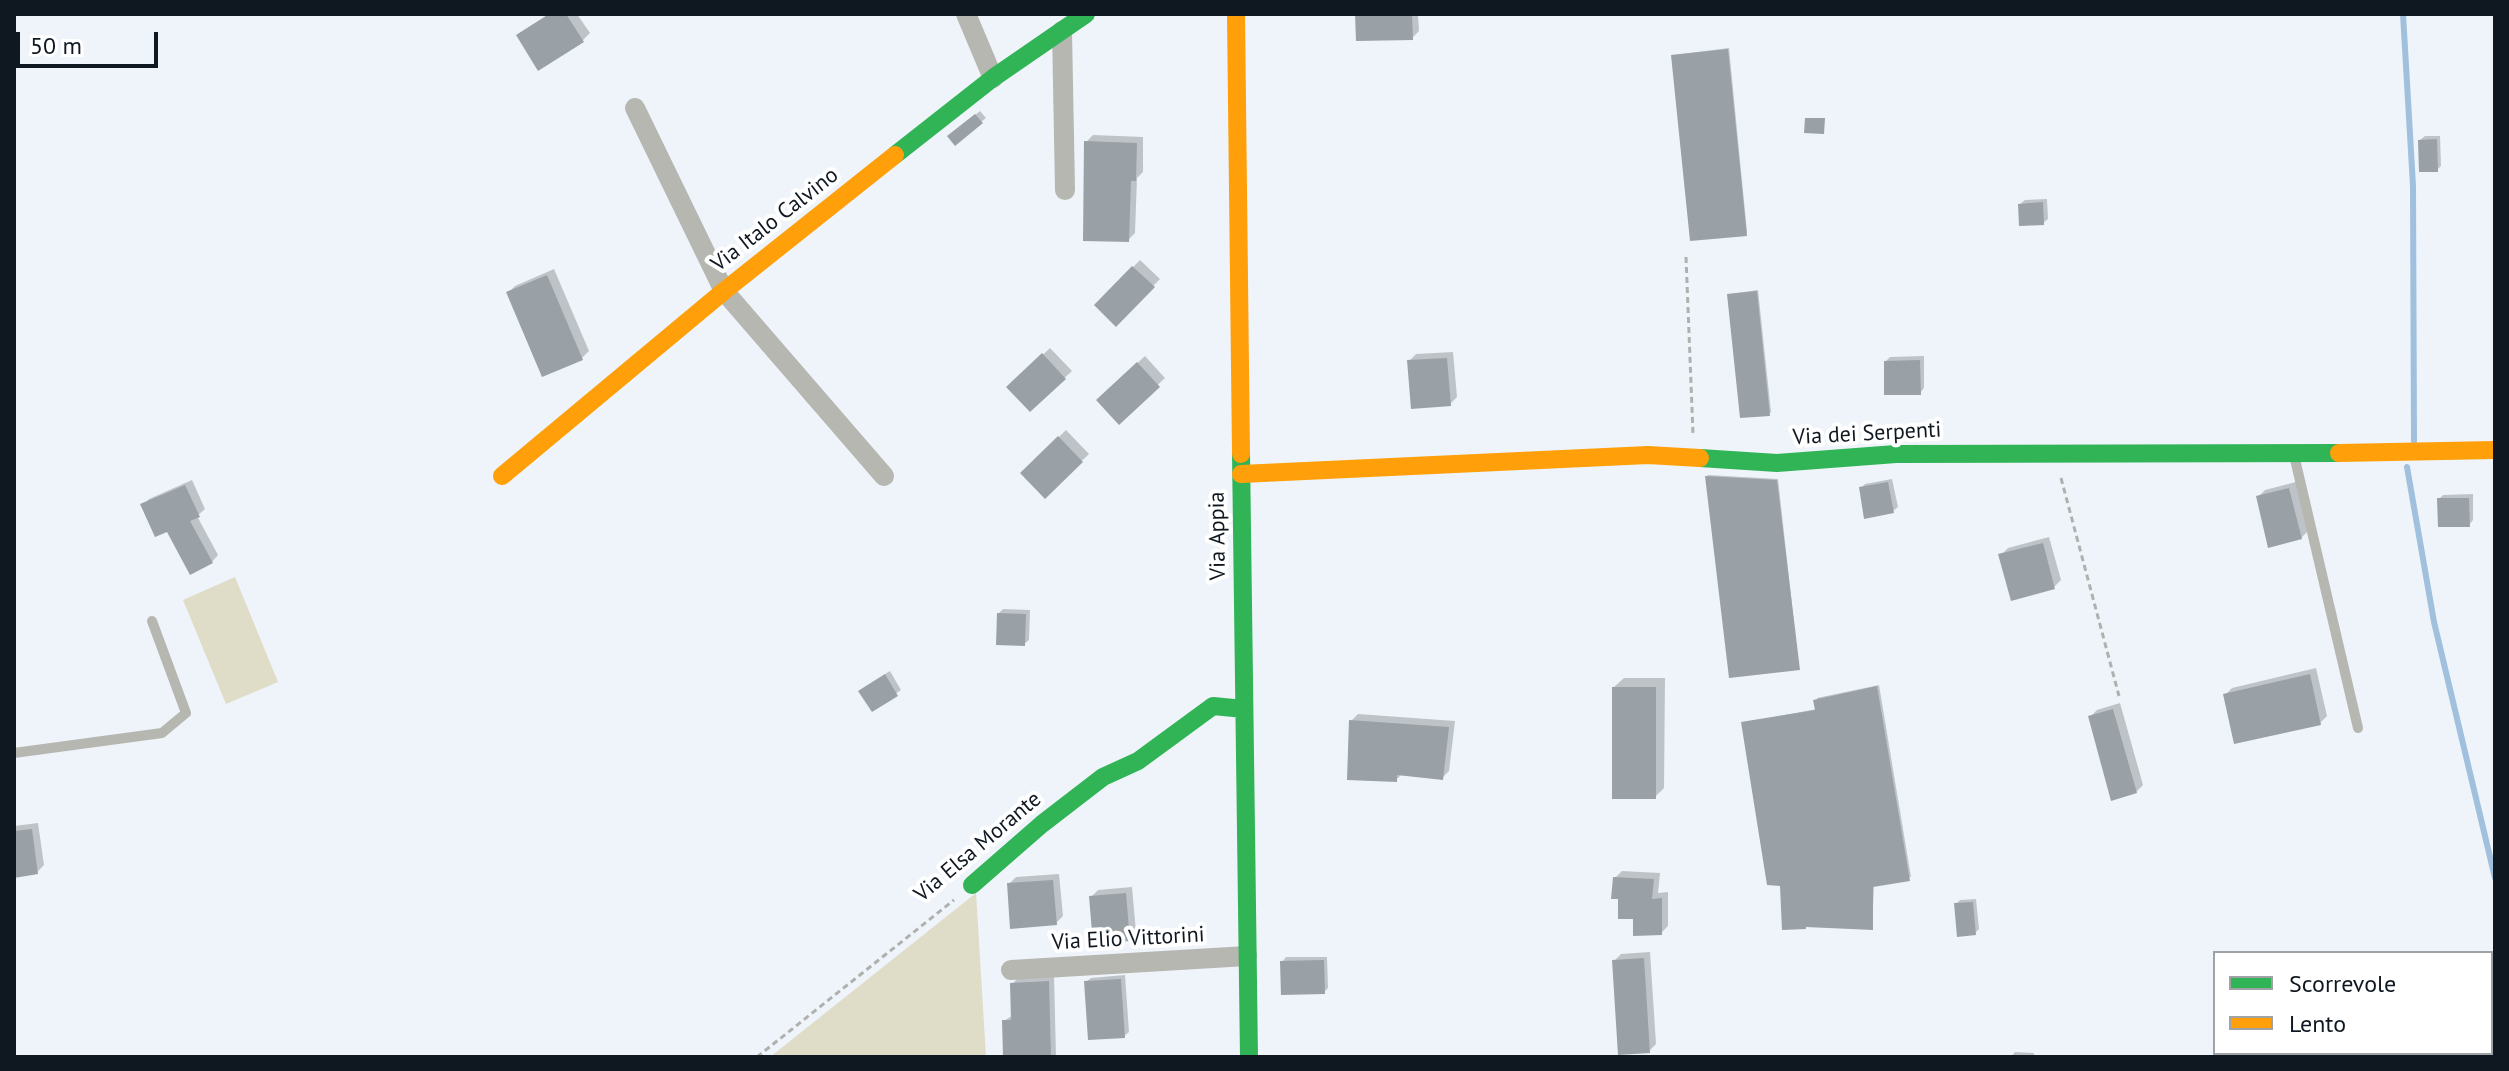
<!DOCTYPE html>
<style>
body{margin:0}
#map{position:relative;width:2509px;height:1071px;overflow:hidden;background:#eef4fa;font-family:"PT Sans",sans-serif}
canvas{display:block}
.frame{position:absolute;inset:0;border:16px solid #0f1821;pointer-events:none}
.legend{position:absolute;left:2213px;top:951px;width:280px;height:104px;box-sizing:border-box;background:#fff;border:2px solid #9fa3a6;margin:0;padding:10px 14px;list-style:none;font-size:24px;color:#0f1821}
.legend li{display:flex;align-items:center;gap:16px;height:40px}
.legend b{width:40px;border:2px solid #9fa3a6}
.scale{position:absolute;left:16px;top:32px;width:142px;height:36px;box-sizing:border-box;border:4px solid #0f1821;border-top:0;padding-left:10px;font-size:24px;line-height:28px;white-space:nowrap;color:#0f1821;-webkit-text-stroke:6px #fff;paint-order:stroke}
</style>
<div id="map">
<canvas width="2509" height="1071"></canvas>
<div class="frame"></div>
<ul class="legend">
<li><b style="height:10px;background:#30b455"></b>Scorrevole</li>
<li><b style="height:10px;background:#ff9f0a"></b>Lento</li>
</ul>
<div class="scale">50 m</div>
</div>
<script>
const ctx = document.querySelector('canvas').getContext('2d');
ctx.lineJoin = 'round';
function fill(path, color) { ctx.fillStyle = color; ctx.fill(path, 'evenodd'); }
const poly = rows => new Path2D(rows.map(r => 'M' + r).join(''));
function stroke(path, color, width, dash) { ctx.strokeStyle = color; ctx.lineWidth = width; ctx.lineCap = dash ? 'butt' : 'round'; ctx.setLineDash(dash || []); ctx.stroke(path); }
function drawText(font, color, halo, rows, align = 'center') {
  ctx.font = font + ' "PT Sans",sans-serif'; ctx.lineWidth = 8; ctx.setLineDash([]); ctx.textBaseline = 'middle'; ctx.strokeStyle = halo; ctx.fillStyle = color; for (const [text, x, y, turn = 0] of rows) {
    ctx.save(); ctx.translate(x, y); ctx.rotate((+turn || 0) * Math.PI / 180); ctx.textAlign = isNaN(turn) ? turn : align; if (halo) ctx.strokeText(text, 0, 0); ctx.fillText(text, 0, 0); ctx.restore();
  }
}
const green = poly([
 [235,577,278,682,226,704,183,600],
 [976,893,986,1057,770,1057]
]);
const shadow = poly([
 [549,14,577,14,590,33,583,40,518,36],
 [1357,14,1418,14,1419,31,1412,38],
 [1729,48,1747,232,1746,234,1673,55],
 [980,111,986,118,981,122,954,132],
 [1093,135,1143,137,1143,172,1137,178,1135,233,1128,240,1086,142],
 [2425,136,2440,136,2441,166,2437,170,2420,140],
 [2047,199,2048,219,2043,223,2020,204,2025,200],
 [1140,260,1160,279,1116,324,1096,305],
 [554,269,589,351,582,358,543,375,508,293,515,286],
 [1758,290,1771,412,1769,414,1729,294],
 [1050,348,1072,371,1030,410,1009,387],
 [1453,352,1457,397,1450,404,1409,361,1416,354],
 [1145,356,1165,378,1119,422,1098,400],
 [1924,356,1924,388,1920,393,1886,361,1890,357],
 [1066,430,1089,454,1045,496,1023,473],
 [1708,475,1778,479,1799,668,1707,476],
 [1892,479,1898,507,1893,511,1861,488,1865,484],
 [192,480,205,509,197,516,218,555,212,562,168,529,143,505,149,499],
 [2296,482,2308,531,2301,538,2258,497,2265,490],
 [2473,494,2473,520,2469,525,2439,499,2443,495],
 [2049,537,2061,580,2054,587,2001,555,2008,548],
 [1003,609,1030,610,1029,640,1024,644,999,613],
 [2316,668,2327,716,2320,723,2225,695,2232,688],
 [890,671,901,690,873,710,865,687],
 [1624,678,1665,678,1664,788,1655,797,1614,687],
 [1879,685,1911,877,1874,885,1872,928,1782,884,1743,723,1817,709,1817,698],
 [2120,703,2143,785,2136,792,2090,717,2097,710],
 [1358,714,1455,721,1449,771,1442,778,1403,773,1396,780,1351,721],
 [38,823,44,865,37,872,14,876,14,826],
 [1622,871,1660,873,1658,893,1668,892,1668,926,1661,933,1635,917,1615,878],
 [1059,874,1063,916,1056,923,1009,884,1016,877],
 [1132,887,1136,932,1129,939,1091,897,1098,890],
 [1976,899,1979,929,1975,933,1956,904,1960,900],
 [1650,952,1656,1044,1649,1051,1614,961,1621,954],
 [1286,957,1327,957,1328,988,1324,992,1282,962],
 [1125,975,1129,1032,1124,1036,1086,982,1091,978],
 [1054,976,1056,1057,1005,1057,1004,1021,1013,1015,1012,984,1018,978],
 [2015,1052,2034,1053,2034,1057,2011,1057]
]);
const stream = poly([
 [2403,14,2413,186,2414,441],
 [2407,467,2434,622,2495,878]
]);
const building = poly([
 [549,14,566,14,584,42,538,71,516,35],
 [1355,14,1412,14,1413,40,1356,41],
 [1728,49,1747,236,1690,241,1671,55],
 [975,114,983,123,955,146,947,136],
 [1805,118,1825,118,1824,134,1804,133],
 [2437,139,2438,172,2419,172,2418,140],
 [1084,141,1137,143,1136,181,1131,181,1129,242,1083,241],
 [2043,202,2044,225,2019,226,2018,204],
 [1132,266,1155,287,1116,327,1094,305],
 [547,275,583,360,542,377,506,292],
 [1757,291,1770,416,1740,418,1727,294],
 [1042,353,1066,379,1030,412,1006,387],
 [1447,358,1451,406,1411,409,1407,360],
 [1920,360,1921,395,1884,395,1884,361],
 [1137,362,1160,387,1119,425,1096,400],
 [1058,436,1083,462,1045,499,1020,473],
 [1705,476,1777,480,1800,670,1729,678],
 [1888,482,1894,513,1864,519,1859,487],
 [185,485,200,517,190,521,213,563,190,575,167,532,155,537,140,504],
 [2289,488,2302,539,2268,548,2256,496],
 [2437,498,2469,498,2470,527,2438,527],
 [2043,543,2055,589,2011,601,1998,554],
 [997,613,1026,614,1025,646,996,645],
 [885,674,898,696,872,712,858,691],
 [2310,674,2321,725,2234,744,2223,694],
 [1877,686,1910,881,1873,887,1873,930,1806,927,1806,929,1782,930,1780,886,1767,885,1741,722,1815,710,1813,700],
 [1612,687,1656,687,1656,799,1612,799],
 [2113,709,2137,793,2111,801,2088,716],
 [1349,720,1449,727,1443,780,1397,775,1397,782,1347,780],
 [32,829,38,874,14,878,14,831],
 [1613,877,1654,879,1652,899,1662,898,1662,935,1633,936,1633,919,1618,919,1618,899,1611,899],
 [1053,880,1057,925,1010,929,1007,883],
 [1126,893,1130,941,1093,944,1089,896],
 [1973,902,1976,935,1957,937,1954,903],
 [1644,958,1650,1053,1618,1055,1612,960],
 [1324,960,1325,994,1281,995,1280,961],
 [1121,979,1125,1038,1088,1040,1084,981],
 [1049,981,1051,1057,1003,1057,1002,1020,1011,1020,1010,983]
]);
const path = poly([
 [1686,257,1693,434],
 [2061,478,2119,696],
 [757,1057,954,900]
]);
const lane = poly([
 [2294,455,2358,728],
 [14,753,162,733,186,713,152,621]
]);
const street = poly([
 [966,14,993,78],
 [1062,31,1065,190],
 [635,108,724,291,884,476],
 [1011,970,1247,956]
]);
const fast = poly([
 [895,155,993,78,1086,14],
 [1241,454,1249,1057],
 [1700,458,1777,463,1896,454,2339,453],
 [972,885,1042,824,1103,777,1138,761,1213,706,1244,709]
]);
const slow = poly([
 [1236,14,1241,454],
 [2339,453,2495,450],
 [1241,474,1648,455,1700,458],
 [502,476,724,291,895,155]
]);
const streetNames = [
 ["Via Italo Calvino",775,220,-38],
 ["Via dei Serpenti",1867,434,-3],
 ["Via Appia",1218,536,-91],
 ["Via Elsa Morante",978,847,-40],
 ["Via Elio Vittorini",1128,939,-3]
];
fill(green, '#dfdcc7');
fill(shadow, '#0003');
stroke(stream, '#a0c0de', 6);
fill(building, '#99a0a6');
stroke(path, '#b0b1af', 3, [6, 4]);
stroke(lane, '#b7b7b2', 10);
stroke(street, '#b7b7b2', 20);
stroke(fast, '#30b455', 18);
stroke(slow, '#ff9f0a', 18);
drawText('22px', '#0f1821', '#fff', streetNames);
</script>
